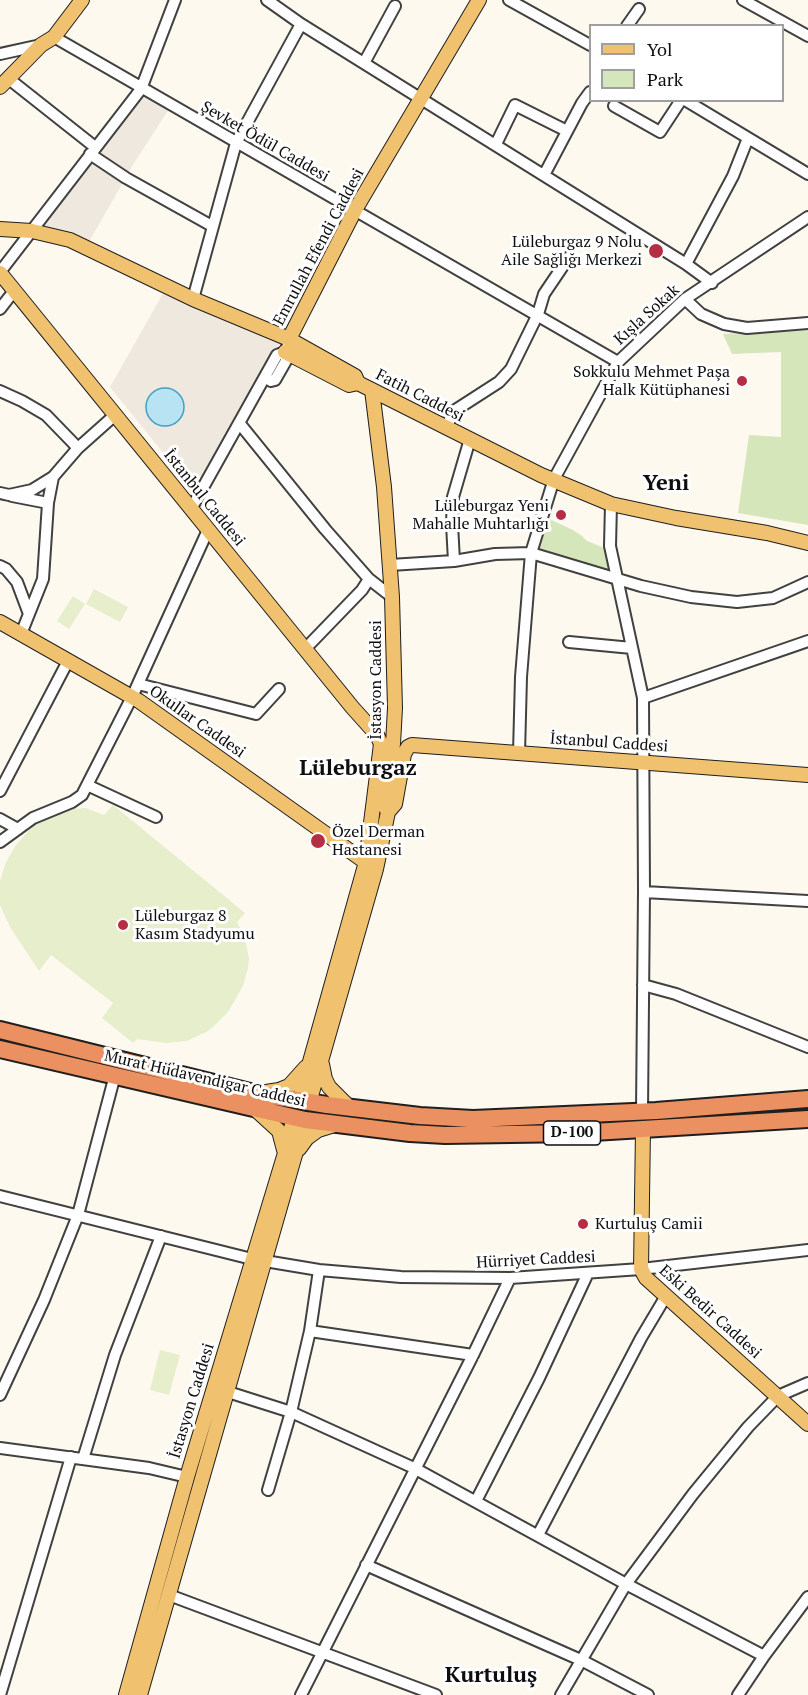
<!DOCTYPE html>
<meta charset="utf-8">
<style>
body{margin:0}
#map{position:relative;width:808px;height:1695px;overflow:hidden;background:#fef9ef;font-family:"PT Serif",serif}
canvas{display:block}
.legend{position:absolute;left:589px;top:24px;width:195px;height:78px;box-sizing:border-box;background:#fff;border:2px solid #9f9f9f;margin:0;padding:8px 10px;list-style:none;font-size:18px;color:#0e0e0e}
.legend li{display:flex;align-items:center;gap:12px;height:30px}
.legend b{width:30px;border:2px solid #9f9f9f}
</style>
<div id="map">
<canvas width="808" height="1695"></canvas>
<ul class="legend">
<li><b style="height:8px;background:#f0c16e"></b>Yol</li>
<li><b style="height:16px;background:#d6e6bb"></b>Park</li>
</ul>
</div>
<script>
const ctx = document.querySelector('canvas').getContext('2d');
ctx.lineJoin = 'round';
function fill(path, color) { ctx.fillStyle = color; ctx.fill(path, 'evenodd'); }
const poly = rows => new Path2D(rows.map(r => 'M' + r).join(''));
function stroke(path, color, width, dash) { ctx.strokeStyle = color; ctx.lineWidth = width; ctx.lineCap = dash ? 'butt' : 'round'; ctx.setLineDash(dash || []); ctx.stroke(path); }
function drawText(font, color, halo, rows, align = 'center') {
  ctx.font = font + ' "PT Serif",serif'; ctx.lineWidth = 6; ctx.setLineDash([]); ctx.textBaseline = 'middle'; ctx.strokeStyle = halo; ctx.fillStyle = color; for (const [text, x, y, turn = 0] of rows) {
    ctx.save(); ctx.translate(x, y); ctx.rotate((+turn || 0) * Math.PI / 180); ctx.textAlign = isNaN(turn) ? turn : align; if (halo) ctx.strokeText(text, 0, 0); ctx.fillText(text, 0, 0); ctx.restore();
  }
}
const green = poly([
 [808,329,808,525,738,513,749,435,781,437,781,352,732,354,723,334],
 [547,518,573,530,582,536,587,541,607,549,608,572,538,551]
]);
const pitch = poly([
 [94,589,128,607,120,622,86,604],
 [73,596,85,604,69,629,57,621],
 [113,805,245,913,237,922,244,935,249,958,248,968,243,986,228,1012,214,1026,208,1031,187,1041,166,1043,137,1039,133,1043,102,1018,113,1003,51,955,39,971,10,927,0,905,0,881,6,862,16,845,33,826,41,820,62,810,86,808,104,815],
 [160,1350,180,1355,169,1395,150,1390]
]);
const plaza = poly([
 [141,89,171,106,134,163,86,247,32,231],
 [165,290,283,341,194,491,110,387]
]);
const water = poly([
 '146 407a19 19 0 1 1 38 0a19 19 0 1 1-38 0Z'
]);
const minor = poly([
 [267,0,301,24,686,264,712,283],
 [509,0,590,45],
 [743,0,808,36],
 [627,26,639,9],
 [54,37,618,362],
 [0,54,41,45],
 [364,63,395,6],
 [9,79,95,147],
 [685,100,808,174],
 [614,106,660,132,681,100],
 [496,144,515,105,567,131],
 [90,154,126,178,212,226],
 [544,175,582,103,590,92],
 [686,264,733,176,748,138],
 [0,272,141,89,175,0],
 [193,299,236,143,301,24],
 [685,299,701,314,724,324,747,328,808,323],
 [0,309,14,291],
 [265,377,271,381,275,380,287,359,285,352,287,347],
 [0,391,22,401,46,415,78,448],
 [240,424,325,529,369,579,392,597],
 [446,428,454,411,499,382,511,369,538,314,544,294,569,257],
 [0,493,9,495,32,490,53,477,78,448,115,415],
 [12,496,48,503],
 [611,504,610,546,643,698,644,892,642,1111],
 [191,509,277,355,285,352],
 [454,561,452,524,453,497,470,439],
 [390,565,454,561,495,554,531,553,641,586,691,597,737,602,773,598,808,582],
 [0,566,6,569,17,582,29,614,21,634],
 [29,614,43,579,48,503,53,477],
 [569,642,632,648],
 [305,649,362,590,369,579],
 [138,684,256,714,279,689],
 [643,698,808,641],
 [519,753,521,677,531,553,554,479,618,362,685,299,808,217],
 [87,785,156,817],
 [0,791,68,661],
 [0,819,18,829],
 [0,842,33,818,72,802,82,795,132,697,208,530],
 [644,892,808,901],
 [643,985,676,994,808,1047],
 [0,1196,252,1259],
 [265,1261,319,1270,401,1277,510,1278,641,1269,808,1250],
 [310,1331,473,1355],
 [228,1392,291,1412,414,1468,626,1584,764,1656],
 [0,1395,44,1300,78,1215,115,1075],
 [0,1448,149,1468,187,1477],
 [83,1459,115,1355,161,1236],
 [268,1490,291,1412,310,1331,319,1270],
 [476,1501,539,1378,588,1273],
 [538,1535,641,1338,666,1296],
 [366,1565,583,1661,648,1695],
 [169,1595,436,1695],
 [0,1695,71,1457],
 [301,1695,473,1355,510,1278],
 [561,1695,626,1584,693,1494,748,1427,778,1396,808,1383],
 [738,1695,764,1656,808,1597]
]);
const major = poly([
 [0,87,41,45,54,37,82,0],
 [0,229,32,231,70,240,193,299,289,339,355,376,358,383,541,475,611,504,676,518,767,533,808,543],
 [0,273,352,707,377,735,381,744,366,862,299,1101],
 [289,339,355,210,479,0],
 [285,352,349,385,358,383],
 [0,622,139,701,371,866],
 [388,812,395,804,404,754,408,747,412,745,808,775],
 [322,1064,325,1079,329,1087,350,1108],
 [266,1092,279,1090,289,1086,306,1067],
 [309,1103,376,869,388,812,384,804,393,744,395,708,392,597,384,487,372,390],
 [255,1109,279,1131,284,1150],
 [643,1129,641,1269,646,1278,808,1424],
 [299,1149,307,1138,318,1130,334,1125],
 [126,1695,187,1477,285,1153,294,1117],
 [140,1695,305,1120]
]);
const highway = poly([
 [0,1030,254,1093,327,1105,420,1116,473,1119,656,1111,808,1099],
 [0,1049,305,1120,410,1133,445,1135,577,1133,808,1119]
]);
const markers = [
 [656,251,8,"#b52e44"],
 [742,381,6,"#b52e44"],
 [561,515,6,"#b52e44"],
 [318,841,8,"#b52e44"],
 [123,925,6,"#b52e44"],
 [583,1224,6,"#b52e44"]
];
const shields = [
 [572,1133,57]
];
const shieldNames = [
 ["D-100",572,1133]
];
const streetNames = [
 ["Şevket Ödül Caddesi",265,142,30],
 ["Emrullah Efendi Caddesi",319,247,-62],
 ["Kışla Sokak",647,315,-42],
 ["Fatih Caddesi",420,396,27],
 ["İstanbul Caddesi",204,498,51],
 ["İstasyon Caddesi",376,680,-90],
 ["Okullar Caddesi",197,722,35],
 ["İstanbul Caddesi",609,743,4],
 ["Murat Hüdavendigar Caddesi",205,1079,13],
 ["Hürriyet Caddesi",536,1260,-3],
 ["Eski Bedir Caddesi",710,1312,42],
 ["İstasyon Caddesi",192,1401,-73]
];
const poiNames = [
 ["Lüleburgaz 9 Nolu",642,242],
 ["Aile Sağlığı Merkezi",642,260],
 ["Sokkulu Mehmet Paşa",730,372],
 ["Halk Kütüphanesi",730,390],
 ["Lüleburgaz Yeni",549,506],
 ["Mahalle Muhtarlığı",549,524],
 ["Özel Derman",332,832,"left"],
 ["Hastanesi",332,850,"left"],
 ["Lüleburgaz 8",135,916,"left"],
 ["Kasım Stadyumu",135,934,"left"],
 ["Kurtuluş Camii",595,1224,"left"]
];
const districtNames = [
 ["Yeni",666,484],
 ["Lüleburgaz",358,769],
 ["Kurtuluş",491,1676]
];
fill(green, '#d6e6bb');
fill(pitch, '#e6eecc');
fill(plaza, '#eee8df');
fill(water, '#b7e3f2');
stroke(water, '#439fc4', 1.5);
stroke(minor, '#414141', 14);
stroke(major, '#1f1f1f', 16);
stroke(highway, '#1f1f1f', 20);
stroke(minor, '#fff', 10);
stroke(major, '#f0c16e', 14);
stroke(highway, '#eb9060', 16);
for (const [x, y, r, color] of markers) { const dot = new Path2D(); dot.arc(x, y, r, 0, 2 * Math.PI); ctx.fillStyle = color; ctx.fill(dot); stroke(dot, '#fff', 2); }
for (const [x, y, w] of shields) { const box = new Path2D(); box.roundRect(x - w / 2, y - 12, w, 24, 4.5); ctx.fillStyle = '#fff'; ctx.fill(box); stroke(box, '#0e0e0e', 1.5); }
drawText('bold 15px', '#0e0e0e', null, shieldNames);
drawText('16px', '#0e0e0e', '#fff', streetNames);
drawText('16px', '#0e0e0e', '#fff', poiNames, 'right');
drawText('bold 22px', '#0e0e0e', '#fff', districtNames);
</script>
